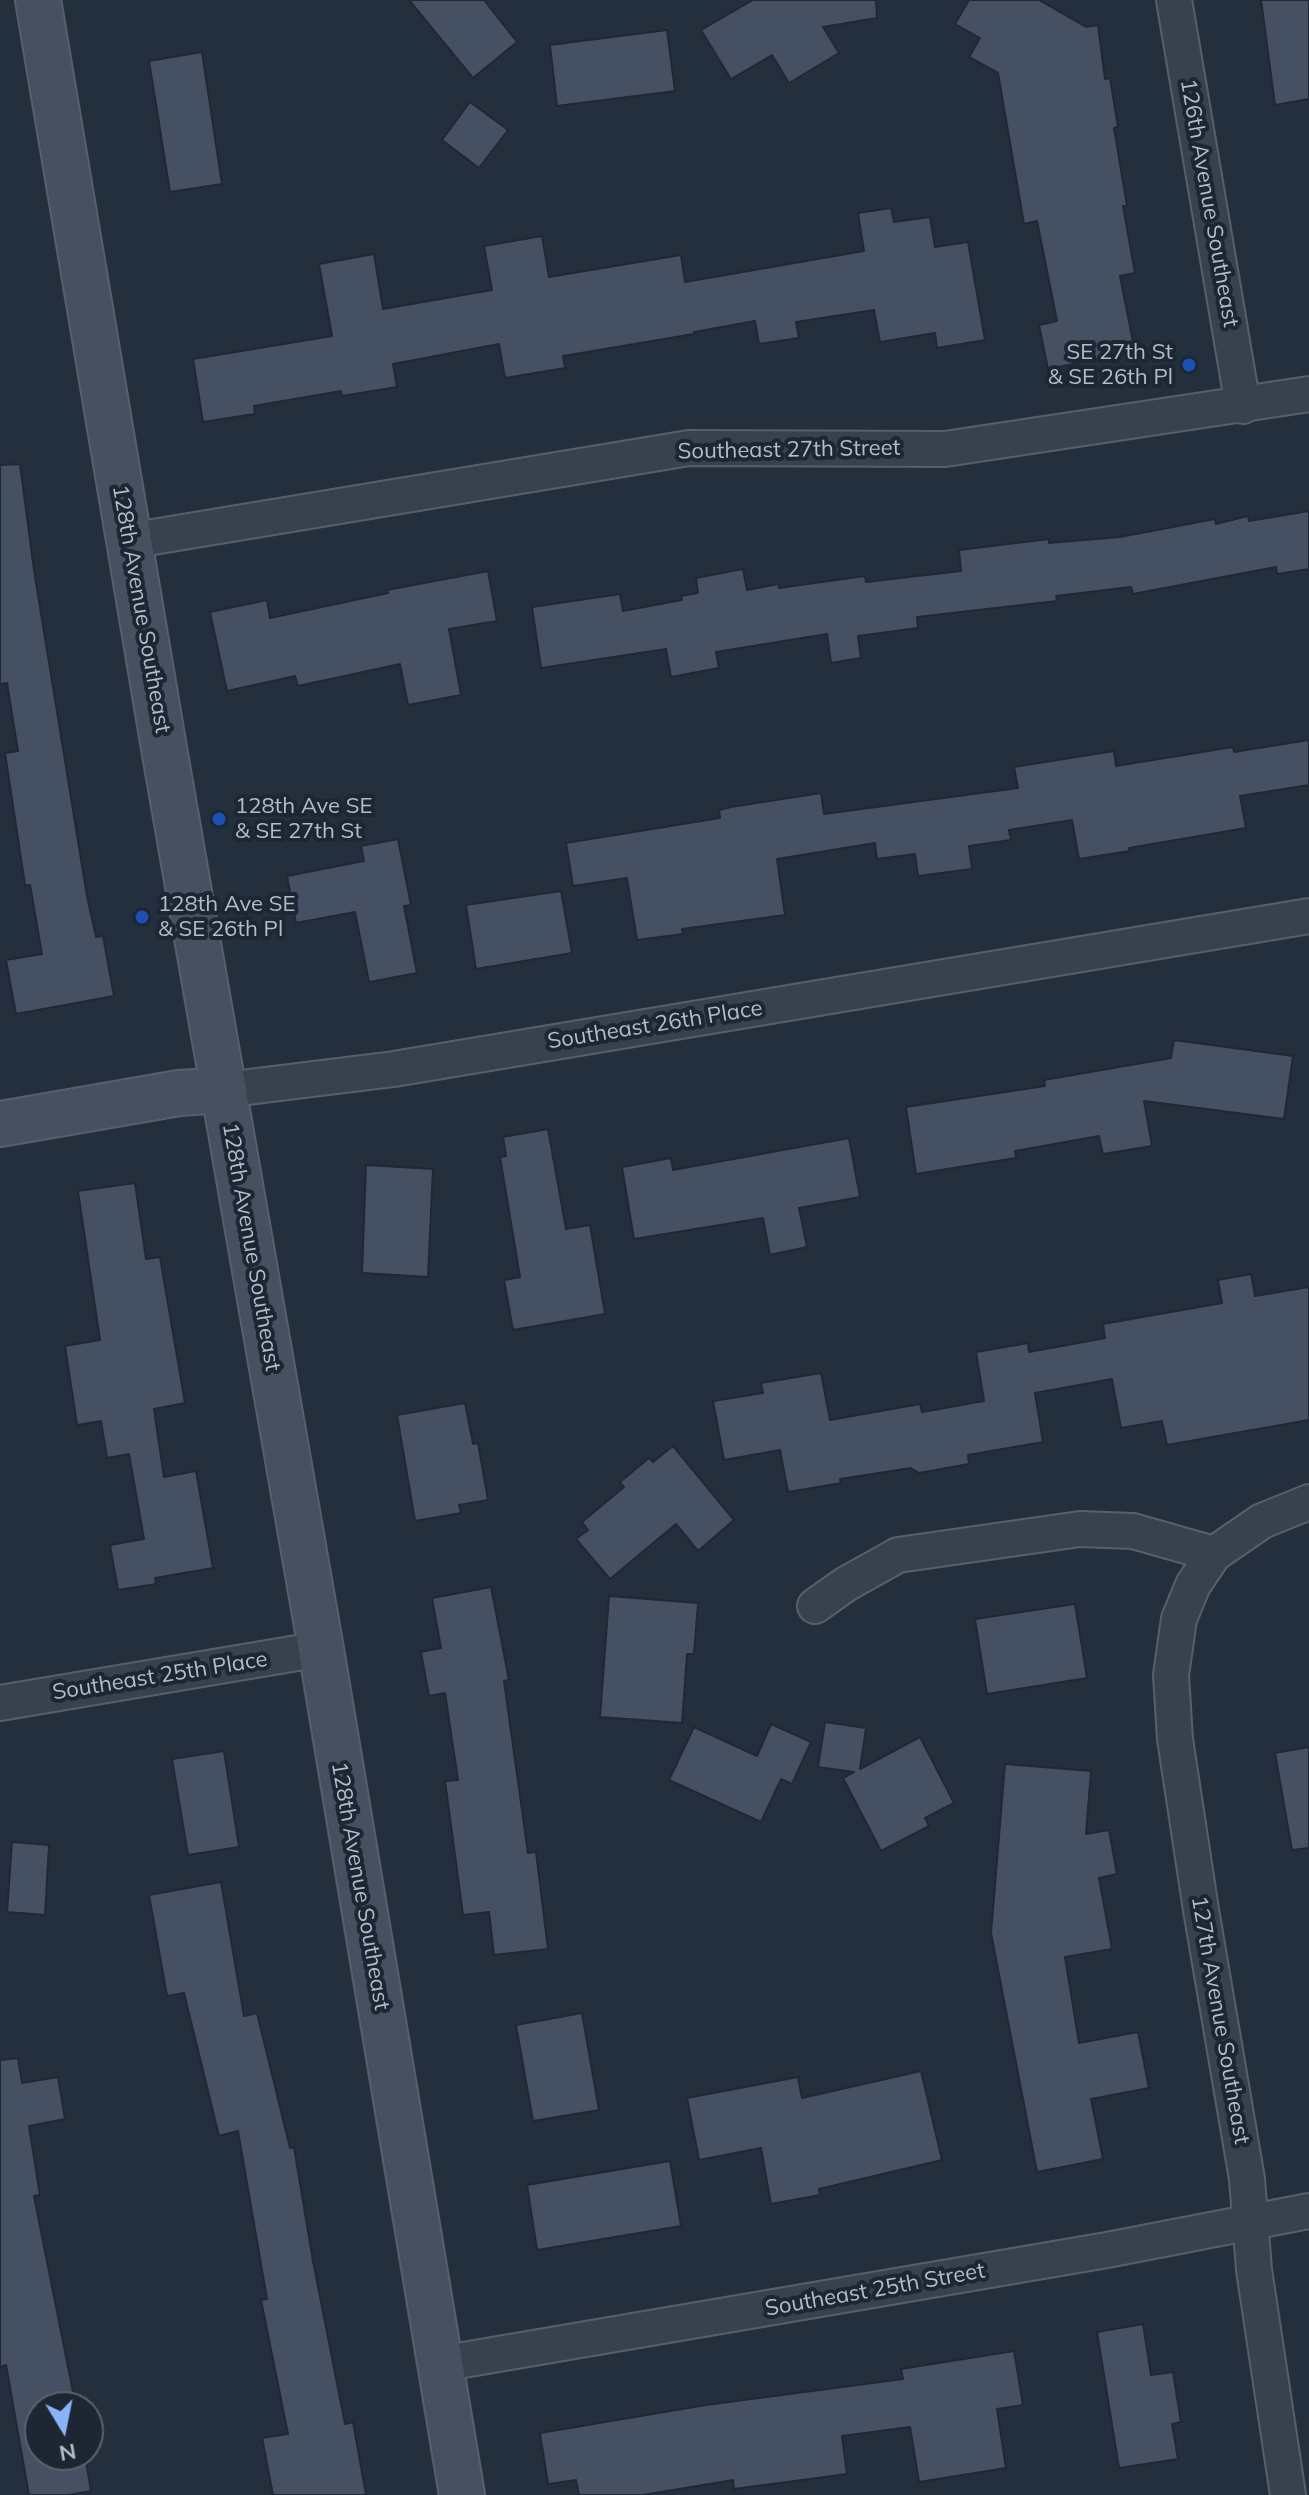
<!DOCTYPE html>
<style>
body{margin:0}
#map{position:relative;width:1309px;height:2495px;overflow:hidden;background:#242f3e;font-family:Mulish,sans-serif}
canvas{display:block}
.north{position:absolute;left:24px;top:2391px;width:80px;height:80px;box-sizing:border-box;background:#1d2633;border:2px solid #59626f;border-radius:50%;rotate:170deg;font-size:22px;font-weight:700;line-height:32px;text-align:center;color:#b4bcc9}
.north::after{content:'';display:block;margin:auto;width:28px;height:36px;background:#8ab4f8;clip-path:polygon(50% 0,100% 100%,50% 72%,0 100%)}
</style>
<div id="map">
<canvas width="1309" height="2495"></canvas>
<div class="north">N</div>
</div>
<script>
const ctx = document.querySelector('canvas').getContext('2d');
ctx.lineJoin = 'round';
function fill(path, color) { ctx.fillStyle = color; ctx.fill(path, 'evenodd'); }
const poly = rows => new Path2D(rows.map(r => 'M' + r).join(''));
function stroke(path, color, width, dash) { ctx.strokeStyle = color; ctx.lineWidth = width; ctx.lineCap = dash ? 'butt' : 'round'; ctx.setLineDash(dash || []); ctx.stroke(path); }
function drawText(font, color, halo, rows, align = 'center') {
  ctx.font = font + ' Mulish,sans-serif'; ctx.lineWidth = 8; ctx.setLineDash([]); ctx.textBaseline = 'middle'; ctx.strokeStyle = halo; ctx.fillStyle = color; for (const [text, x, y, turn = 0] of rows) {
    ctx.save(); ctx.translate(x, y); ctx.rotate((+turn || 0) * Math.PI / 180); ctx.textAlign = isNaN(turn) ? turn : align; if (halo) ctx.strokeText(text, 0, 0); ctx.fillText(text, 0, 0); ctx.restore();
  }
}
const building = poly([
 [409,0,484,0,517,42,473,78,409,0],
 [753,0,876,0,877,18,823,27,839,53,789,83,772,55,731,79,701,30,753,0],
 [969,0,1039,0,1086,27,1098,25,1105,79,1110,78,1118,127,1114,128,1127,206,1123,206,1135,273,1120,276,1135,352,1048,369,1039,325,1057,321,1037,221,1024,224,998,73,969,57,980,38,955,24,969,0],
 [1261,0,1309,0,1309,99,1275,105,1261,0],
 [667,30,675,91,557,106,550,45,667,30],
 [202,52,222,184,170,192,149,61,202,52],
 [470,102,508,130,479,168,442,140,470,102],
 [891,208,894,222,930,217,935,247,968,242,985,340,937,348,935,333,880,342,874,310,796,322,799,338,759,344,755,321,694,332,694,334,563,356,565,368,505,378,499,344,393,364,397,387,342,396,341,391,254,406,255,414,203,422,193,359,332,336,319,264,374,254,383,309,492,290,484,246,542,236,549,277,681,255,685,282,864,251,858,213,891,208],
 [20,464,34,570,87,896,96,937,103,936,114,996,16,1014,6,960,42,954,30,885,25,885,5,753,18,751,7,683,0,684,0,465,20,464],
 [1309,511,1309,569,1277,574,1276,567,1133,594,1131,587,1056,596,1057,601,917,617,918,628,858,636,861,658,831,663,827,634,716,652,719,668,671,677,666,649,541,668,532,607,620,594,623,611,682,600,681,596,698,593,696,578,743,569,747,590,778,584,779,588,865,576,866,582,961,571,959,550,1049,539,1049,543,1120,537,1215,519,1216,524,1248,516,1249,521,1309,511],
 [488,571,497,621,449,629,461,695,408,705,400,664,298,686,295,676,227,691,210,612,267,600,270,618,388,593,387,590,488,571],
 [1309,740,1309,785,1240,796,1246,828,1129,848,1130,851,1079,859,1072,820,1009,830,1011,840,969,846,972,869,918,876,915,854,877,859,875,843,777,859,785,915,682,929,683,934,637,940,627,878,573,886,566,843,720,818,719,810,731,807,821,793,824,814,1018,788,1014,767,1114,751,1116,766,1233,747,1234,752,1309,740],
 [398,839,411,905,404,906,417,973,369,982,355,912,296,923,287,876,364,861,361,846,398,839],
 [561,891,572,953,476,969,466,905,561,891],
 [1174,1040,1293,1056,1284,1119,1144,1101,1152,1146,1103,1154,1099,1136,1015,1151,1016,1158,916,1174,906,1107,1045,1086,1044,1080,1171,1058,1174,1040],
 [548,1129,566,1229,590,1225,605,1314,513,1330,504,1280,520,1277,500,1157,506,1156,503,1137,548,1129],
 [849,1138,860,1197,799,1208,807,1247,770,1255,763,1218,634,1239,622,1167,671,1158,673,1170,849,1138],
 [366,1165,433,1169,428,1277,362,1273,366,1165],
 [135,1183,146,1259,160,1257,185,1403,154,1409,164,1477,196,1471,213,1568,155,1578,156,1584,118,1590,110,1545,144,1539,129,1454,107,1458,101,1421,77,1425,65,1346,100,1340,78,1191,135,1183],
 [1251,1274,1255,1296,1309,1287,1309,1420,1167,1445,1162,1421,1121,1428,1112,1379,1035,1393,1043,1442,968,1455,969,1464,919,1473,911,1468,840,1479,841,1483,788,1492,780,1450,724,1460,713,1401,763,1393,761,1383,821,1373,830,1420,920,1404,922,1412,984,1401,976,1352,1028,1343,1029,1352,1105,1338,1103,1324,1222,1303,1218,1280,1251,1274],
 [465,1403,473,1444,478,1443,488,1500,459,1505,461,1513,415,1521,397,1415,465,1403],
 [673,1446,734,1520,698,1551,676,1524,610,1579,576,1539,588,1530,582,1522,624,1487,620,1482,649,1458,653,1462,673,1446],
 [491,1587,509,1680,504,1681,528,1853,536,1852,548,1949,494,1955,489,1912,463,1915,445,1781,458,1780,445,1693,429,1696,421,1652,441,1648,432,1598,491,1587],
 [609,1596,698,1603,694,1654,687,1654,682,1723,600,1717,609,1596],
 [1075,1604,1087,1678,987,1694,975,1619,1075,1604],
 [825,1722,866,1728,860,1769,920,1737,954,1803,925,1818,929,1826,881,1851,843,1778,854,1772,818,1767,825,1722],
 [771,1724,811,1742,792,1784,781,1779,761,1822,669,1780,694,1727,757,1756,771,1724],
 [1309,1747,1309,1848,1292,1850,1275,1753,1309,1747],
 [224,1751,239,1847,188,1855,172,1759,224,1751],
 [1005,1764,1091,1771,1086,1834,1109,1830,1117,1874,1099,1878,1112,1949,1065,1957,1079,2043,1138,2032,1149,2088,1091,2099,1103,2159,1037,2172,991,1933,1005,1764],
 [12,1842,49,1845,45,1915,7,1912,12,1842],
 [221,1882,244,2016,257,2013,290,2148,294,2147,313,2261,345,2424,353,2422,366,2495,273,2495,262,2438,288,2434,261,2300,267,2299,238,2131,219,2136,184,1993,167,1996,149,1895,221,1882],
 [582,2013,599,2110,533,2121,516,2025,582,2013],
 [18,2058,22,2083,58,2077,65,2119,29,2126,40,2195,34,2196,76,2407,40,2407,40,2455,85,2455,91,2491,69,2495,29,2495,6,2365,0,2367,0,2060,18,2058],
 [921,2071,942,2160,819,2189,820,2195,771,2204,761,2148,699,2160,687,2098,798,2077,802,2098,921,2071],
 [670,2161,681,2226,537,2250,527,2185,670,2161],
 [1143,2324,1151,2375,1173,2372,1181,2422,1172,2424,1178,2459,1119,2468,1097,2332,1143,2324],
 [1014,2351,1023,2405,997,2409,1006,2468,919,2482,910,2427,842,2436,847,2474,734,2489,733,2480,643,2495,579,2495,576,2480,548,2484,540,2433,706,2405,903,2379,901,2369,1014,2351]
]);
const street = poly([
 [1174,0,1243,406],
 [129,541,689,448,945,449,1309,394],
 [224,1090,394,1069,1309,916],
 [1214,1554,1193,1585,1179,1619,1171,1675,1175,1739,1201,1910,1247,2179,1254,2270,1288,2495],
 [815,1606,846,1584,898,1555,1080,1529,1133,1531,1214,1554,1262,1521,1309,1502],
 [0,1703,321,1649],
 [440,2364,1107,2250,1309,2211]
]);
const secondary = poly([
 [38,0,165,754,321,1649,462,2495],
 [0,1124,179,1093,224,1090]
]);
const markers = [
 [1189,365,8,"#1a4fb4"],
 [219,819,8,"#1a4fb4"],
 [142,917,8,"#1a4fb4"]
];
const streetNames = [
 ["126th Avenue Southeast",1209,203,80],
 ["Southeast 27th Street",789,450,-1],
 ["128th Avenue Southeast",141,609,80],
 ["Southeast 26th Place",655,1025,-9],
 ["128th Avenue Southeast",251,1247,80],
 ["Southeast 25th Place",160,1676,-9],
 ["128th Avenue Southeast",360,1886,80],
 ["127th Avenue Southeast",1220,2020,80],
 ["Southeast 25th Street",875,2290,-10]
];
const poiNames = [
 ["SE 27th St",1173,352,"right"],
 ["& SE 26th Pl",1173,377,"right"],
 ["128th Ave SE",235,806],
 ["& SE 27th St",235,831],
 ["128th Ave SE",158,904],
 ["& SE 26th Pl",158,929]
];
fill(building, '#455162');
stroke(building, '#1f2835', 2);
stroke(street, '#565f6c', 38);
stroke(secondary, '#565f6c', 48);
stroke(street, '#38414e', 34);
stroke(secondary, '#465061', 44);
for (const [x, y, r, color] of markers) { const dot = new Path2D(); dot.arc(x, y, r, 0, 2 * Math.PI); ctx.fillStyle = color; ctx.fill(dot); stroke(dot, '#1d2633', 3); }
drawText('22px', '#b4bcc9', '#1d2633', streetNames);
drawText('22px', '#b4bcc9', '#1d2633', poiNames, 'left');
</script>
